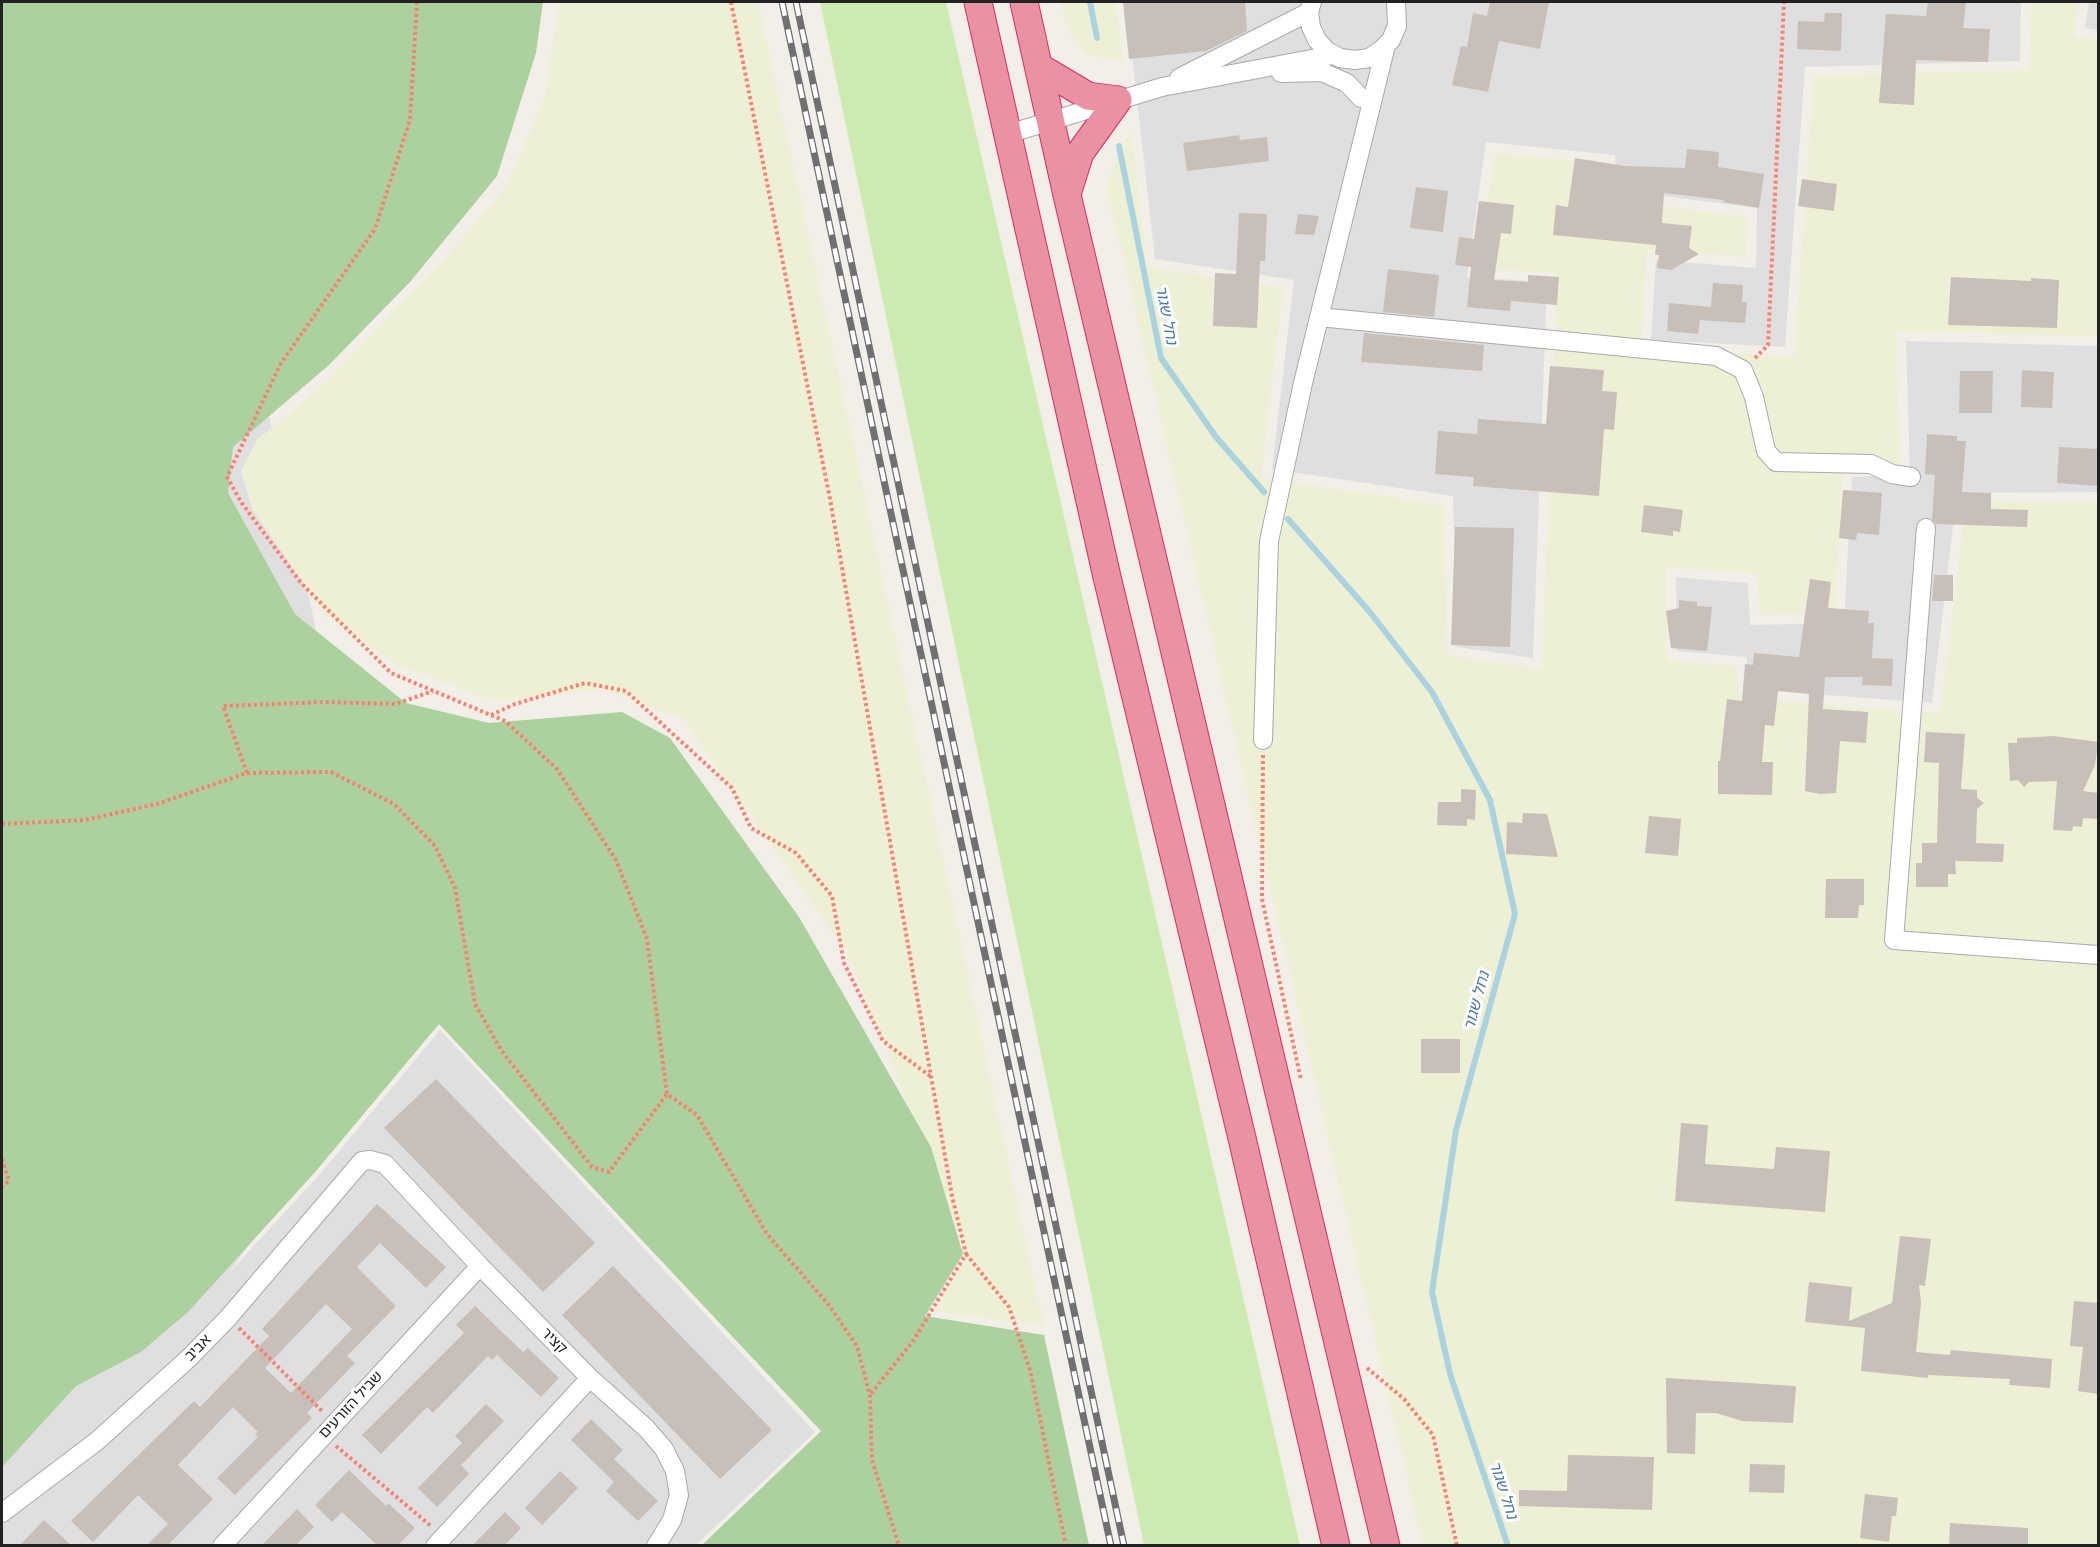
<!DOCTYPE html>
<meta charset="utf-8">
<style>
body{margin:0}
#map{position:relative;width:2100px;height:1547px;overflow:hidden;background:#f2efe9;font-family:"PT Sans",sans-serif}
canvas{display:block}
.frame{position:absolute;inset:0;border:3px solid #222;pointer-events:none}
</style>
<div id="map">
<canvas width="2100" height="1547"></canvas>
<div class="frame"></div>
</div>
<script>
const ctx = document.querySelector('canvas').getContext('2d');
ctx.lineJoin = 'round';
function fill(path, color) { ctx.fillStyle = color; ctx.fill(path, 'evenodd'); }
const poly = rows => new Path2D(rows.map(r => 'M' + r).join(''));
function stroke(path, color, width, dash) { ctx.strokeStyle = color; ctx.lineWidth = width; ctx.lineCap = dash ? 'butt' : 'round'; ctx.setLineDash(dash || []); ctx.stroke(path); }
function drawText(font, color, halo, rows, align = 'center') {
  ctx.font = font + ' "PT Sans","Noto Sans Hebrew",sans-serif'; ctx.lineWidth = 6; ctx.setLineDash([]); ctx.textBaseline = 'middle'; ctx.strokeStyle = halo; ctx.fillStyle = color; for (const [text, x, y, turn = 0] of rows) {
    ctx.save(); ctx.translate(x, y); ctx.rotate((+turn || 0) * Math.PI / 180); ctx.textAlign = isNaN(turn) ? turn : align; if (halo) ctx.strokeText(text, 0, 0); ctx.fillText(text, 0, 0); ctx.restore();
  }
}
const residential = poly([
 [2,2,178,2,405,1034,227,1275,320,1174,440,1030,815,1432,696,1545,2,1546],
 [1126,2,2021,2,2020,61,1805,67,1785,347,1651,340,1656,260,1756,268,1757,208,1616,190,1615,155,1486,142,1467,277,1547,282,1533,658,1457,647,1453,496,1272,469,1294,280,1155,259],
 [2089,2,2098,2,2098,30,2085,28],
 [1906,341,2098,346,2098,492,1957,493,1932,703,1748,689,1747,657,1677,651,1676,577,1748,583,1750,625,1844,623,1852,477,1910,475]
]);
const farmland = poly([
 [559,2,758,2,1044,1326,934,1311,968,1255,849,957,684,720,604,689,493,701,396,664,324,614,252,508,241,471,257,440,326,382,453,249,506,187,545,96],
 [1060,2,1116,2,1123,63,1085,53,1068,29],
 [2031,2,2079,2,2074,37,2098,39,2098,336,1896,331,1900,466,1843,467,1835,613,1760,615,1757,574,1666,567,1667,660,1737,666,1739,698,1940,713,1966,502,2098,502,2098,1545,1423,1545,1106,184,1131,129,1147,267,1283,288,1261,478,1444,505,1447,655,1542,669,1557,273,1478,268,1495,153,1605,164,1606,199,1747,217,1746,257,1647,249,1641,349,1794,357,1814,76,2029,70]
]);
const grass = poly([
 [820,2,946,2,1300,1545,1144,1545]
]);
const forest = poly([
 [2,2,543,2,536,53,497,176,410,282,329,365,233,447,228,493,295,614,406,703,489,723,622,712,670,738,799,917,931,1147,963,1254,925,1316,1044,1335,1089,1545,702,1545,821,1431,439,1024,316,1171,188,1312,141,1352,76,1386,2,1467]
]);
const stream = poly([
 [1090,2,1097,38],
 [1119,146,1161,358,1216,437,1264,492],
 [1288,519,1369,611,1432,692,1490,800,1515,914,1456,1130,1432,1292,1450,1374,1508,1546]
]);
const building = poly([
 [1123,2,1245,2,1247,31,1206,51,1129,59],
 [1490,2,1549,2,1540,49,1499,41,1488,92,1452,85,1461,46,1467,47,1473,13,1487,16],
 [1928,2,1966,2,1963,28,1990,29,1988,62,1916,60,1914,105,1879,103,1886,14,1926,16],
 [1825,13,1842,13,1841,51,1797,49,1798,21,1824,22],
 [1239,135,1240,140,1267,137,1269,161,1187,171,1183,143],
 [1687,149,1719,152,1718,167,1764,174,1759,208,1723,202,1724,200,1664,193,1662,223,1692,226,1689,248,1699,254,1671,270,1657,268,1659,255,1655,255,1656,245,1553,235,1556,205,1568,207,1575,158,1625,166,1685,168],
 [1802,179,1837,184,1834,211,1798,206],
 [1416,187,1448,191,1443,232,1410,228],
 [1479,201,1514,205,1511,234,1501,233,1494,280,1528,282,1528,275,1559,277,1557,305,1511,301,1510,311,1467,307,1471,267,1455,265,1459,237,1474,239],
 [1239,213,1267,214,1265,261,1260,261,1257,328,1213,326,1215,273,1236,274],
 [1298,214,1319,216,1314,235,1295,234],
 [1388,269,1439,275,1434,317,1383,312],
 [1951,277,2031,281,2031,278,2059,280,2057,328,1948,325],
 [1713,283,1743,285,1742,302,1747,302,1745,323,1700,320,1698,334,1667,331,1669,303,1711,307],
 [1364,333,1484,345,1482,371,1361,362],
 [1550,366,1604,370,1602,391,1617,392,1614,430,1604,429,1599,496,1473,486,1474,477,1435,474,1438,431,1477,434,1478,419,1546,424],
 [2022,370,2054,372,2052,408,2021,407],
 [1960,371,1993,371,1992,413,1959,413],
 [1927,434,1957,436,1957,441,1966,441,1962,492,1991,493,1991,509,2028,510,2027,527,1936,524,1932,519,1935,475,1925,474],
 [2059,447,2098,449,2098,486,2057,483],
 [1843,490,1882,493,1879,535,1857,533,1856,540,1839,538],
 [1644,505,1683,510,1680,532,1673,531,1673,536,1641,532],
 [1455,527,1514,528,1510,647,1451,645],
 [1934,575,1953,575,1953,601,1932,601],
 [1810,579,1831,582,1828,608,1869,611,1868,623,1874,623,1872,658,1893,659,1892,686,1862,685,1863,677,1825,677,1823,709,1868,712,1866,743,1840,741,1836,793,1820,794,1805,791,1809,694,1778,691,1774,726,1765,725,1762,762,1773,762,1772,795,1718,794,1718,761,1720,761,1727,699,1742,701,1745,664,1753,665,1754,653,1799,657],
 [1679,600,1697,602,1697,606,1712,607,1707,651,1671,648,1666,611,1679,608],
 [1926,732,1965,734,1961,789,1977,790,1977,798,1984,803,1977,809,1976,843,2004,844,2003,862,1955,861,1956,874,1948,874,1948,887,1916,887,1916,863,1922,863,1922,843,1937,843,1939,763,1924,762],
 [2054,736,2098,742,2095,765,2083,791,2098,793,2098,819,2083,818,2082,827,2073,826,2072,831,2053,830,2057,781,2029,782,2024,787,2018,780,2010,781,2008,743,2017,743,2017,738],
 [1461,789,1476,790,1475,820,1467,819,1467,826,1437,825,1438,802,1461,802],
 [1523,813,1547,814,1558,857,1506,854,1507,822,1522,823],
 [1649,816,1681,819,1678,856,1645,853],
 [1826,879,1864,879,1864,905,1859,905,1858,918,1825,918],
 [1421,1039,1460,1039,1460,1073,1421,1073],
 [436,1079,595,1243,543,1292,384,1128],
 [1681,1123,1708,1125,1705,1164,1774,1169,1776,1147,1830,1151,1825,1212,1675,1201],
 [377,1204,446,1267,426,1288,380,1243,357,1267,396,1306,347,1356,355,1363,307,1413,312,1418,235,1495,217,1478,258,1437,255,1434,258,1432,233,1407,178,1465,213,1499,168,1545,147,1545,168,1524,138,1495,93,1542,71,1521,194,1401,200,1407,269,1336,262,1329],
 [326,1304,352,1329,291,1393,265,1368],
 [1900,1236,1931,1239,1925,1286,1919,1285,1921,1303,1916,1352,1950,1355,1951,1350,2052,1359,2050,1388,2009,1385,2010,1379,1928,1375,1928,1378,1861,1371,1865,1328,1805,1322,1809,1282,1852,1287,1849,1321,1892,1303],
 [613,1266,772,1430,720,1479,562,1315],
 [2074,1301,2098,1303,2098,1394,2078,1391,2083,1347,2070,1346],
 [475,1306,523,1352,528,1348,559,1378,541,1397,497,1355,492,1360,488,1356,433,1413,427,1407,381,1454,362,1435,464,1333,456,1325],
 [1666,1378,1796,1386,1793,1423,1742,1421,1716,1413,1696,1413,1695,1454,1667,1453],
 [486,1404,504,1421,461,1465,469,1474,437,1507,418,1488,462,1443,455,1436],
 [591,1419,623,1450,614,1459,658,1501,638,1521,606,1491,614,1482,571,1440],
 [1568,1455,1654,1457,1652,1510,1519,1506,1519,1490,1567,1491],
 [1750,1464,1785,1465,1784,1493,1749,1492],
 [349,1470,386,1506,388,1503,415,1528,398,1545,377,1545,342,1512,332,1522,315,1505],
 [560,1471,578,1488,542,1525,525,1508],
 [1865,1494,1898,1498,1896,1516,1892,1516,1889,1542,1860,1538],
 [297,1509,314,1527,296,1545,262,1545],
 [505,1512,521,1528,505,1545,473,1545],
 [44,1520,71,1545,20,1545],
 [1950,1523,2028,1528,2028,1545,1949,1545]
]);
const path = poly([
 [417,2,410,120,375,229,281,363,227,477,241,502,301,583,391,673,505,721,557,769,616,860,647,939,667,1094,697,1115,767,1234,828,1304,857,1346,870,1396,872,1460,899,1546],
 [731,2,830,499,952,1196,966,1254,913,1341,870,1395],
 [1755,358,1768,345,1784,2],
 [491,715,515,704,585,683,626,691,732,788,751,828,796,853,832,896,844,963,883,1041,930,1076],
 [1263,755,1262,899,1301,1080],
 [247,773,223,706,324,702,396,704,433,691],
 [2,824,85,820,157,804,247,773,331,772,394,804,435,846,455,888,475,1004,501,1050,592,1167,609,1172,667,1094],
 [2,1159,9,1181,2,1186],
 [966,1254,1009,1307,1030,1370,1066,1546],
 [239,1328,323,1412],
 [1367,1368,1404,1399,1433,1435,1457,1546],
 [336,1446,431,1526]
]);
const minor = poly([
 [1312,2,1309,12,1311,27,1317,40,1327,51,1340,58,1355,60,1369,58,1381,50,1391,40,1397,26,1396,2],
 [1281,73,1322,72,1347,83,1361,98],
 [1179,78,1309,12],
 [1008,134,1162,87,1333,55],
 [1319,317,1716,356,1743,370,1754,397,1766,451,1776,462,1871,464,1892,474,1911,477],
 [1926,528,1894,940,2098,955],
 [1263,740,1269,541,1303,383,1386,45],
 [2,1513,97,1441,189,1358,228,1318,362,1161,370,1160,385,1164,480,1266,590,1378,646,1428,664,1449,675,1471,679,1495,672,1520,656,1546],
 [222,1546,480,1266],
 [435,1546,590,1378]
]);
const highway = poly([
 [978,2,1107,577,1242,1138,1336,1546],
 [1024,2,1067,195,1386,1546],
 [1039,67,1088,96,1118,100],
 [1068,191,1080,153,1118,100]
]);
const rail = poly([
 [782,2,1111,1546],
 [796,2,1124,1546]
]);
const streetNames = [
 ["קציר",554,1341,45],
 ["אביב",198,1348,-45],
 ["שביל הזורעים",351,1405,-47]
];
const waterNames = [
 ["נחל שגור",1166,315,79],
 ["נחל שגור",1477,1001,-75],
 ["נחל שגור",1503,1490,72]
];
fill(residential, '#e0dfdf');
fill(farmland, '#eef0d5');
fill(grass, '#cdebb0');
fill(forest, '#add19e');
stroke(stream, '#aad3df', 6);
fill(building, '#c7bfb8');
stroke(minor, '#a9a9a9', 20);
stroke(highway, '#dc2a67', 29);
stroke(path, '#fa8072', 4, [3, 3]);
stroke(minor, '#fff', 18);
stroke(highway, '#e892a2', 27);
stroke(rail, '#707070', 7);
stroke(rail, '#fff', 4.5, [14]);
drawText('15px', '#222', '#fff', streetNames);
drawText('italic 16px', '#4a7aab', '#fff', waterNames);
</script>
